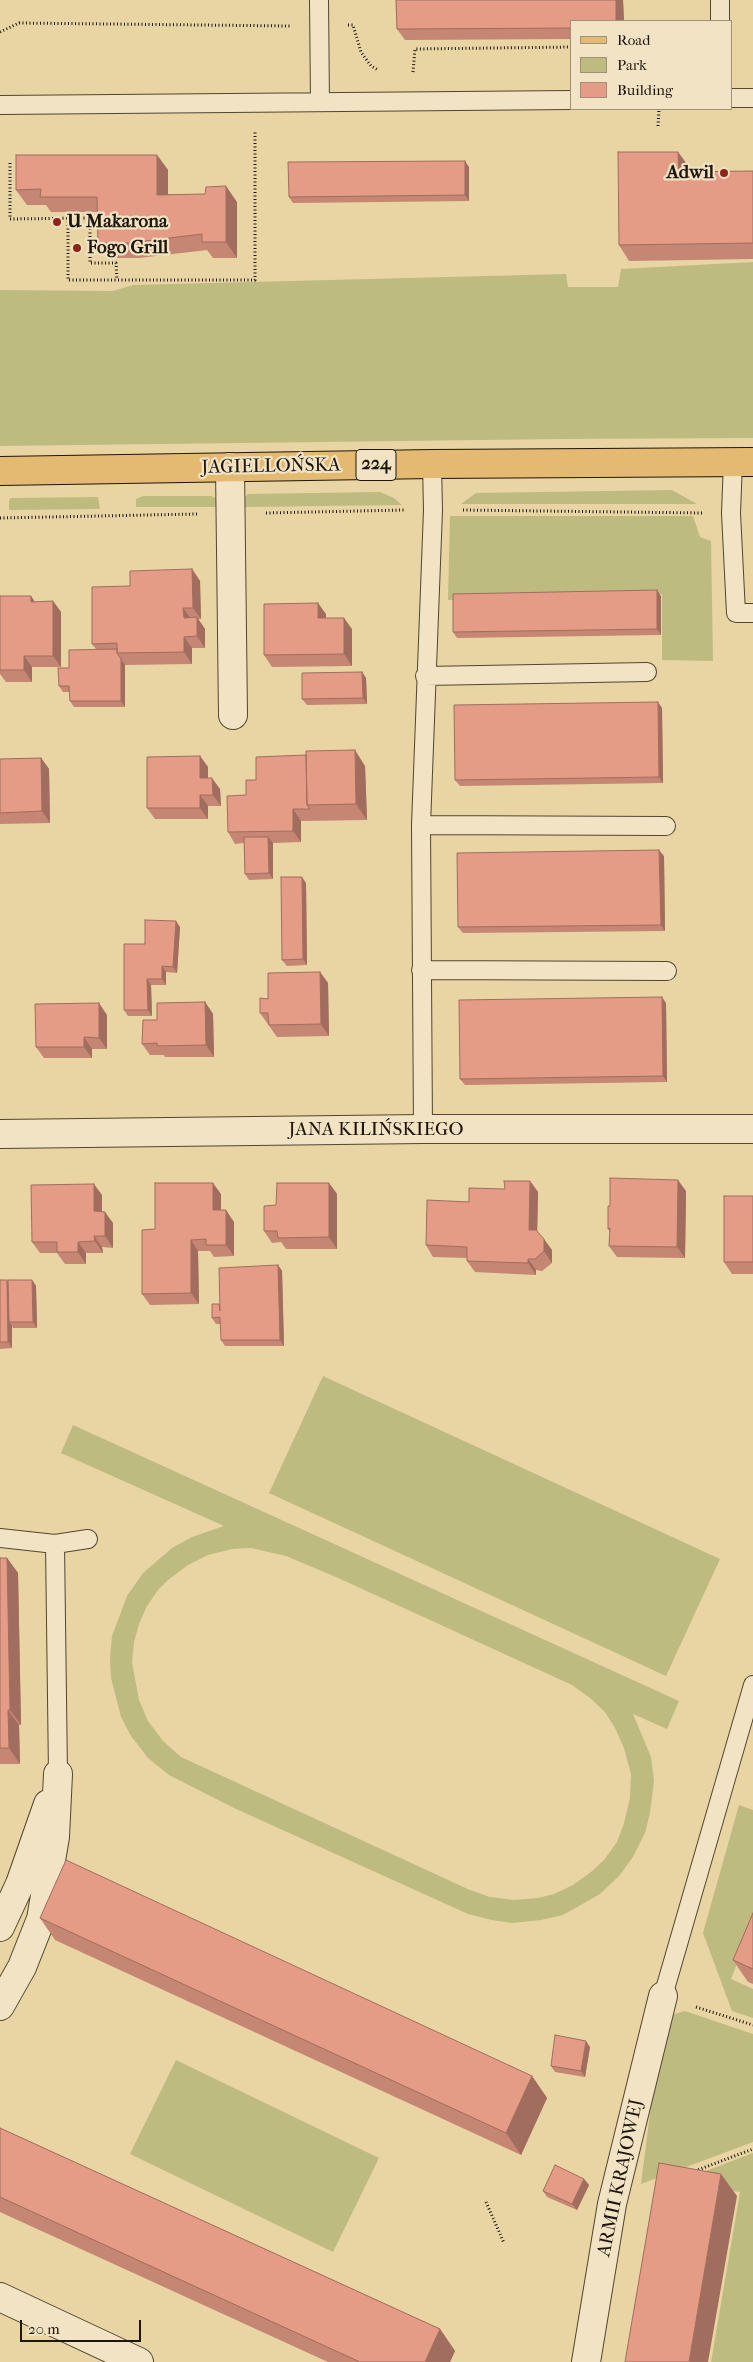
<!DOCTYPE html>
<meta charset="utf-8">
<style>
body{margin:0}
#map{position:relative;width:753px;height:2362px;overflow:hidden;background:#e9d4a3;font-family:"IM FELL French Canon",serif}
canvas{display:block}
.legend{position:absolute;left:570px;top:20px;width:162px;height:90px;box-sizing:border-box;background:#f1e3c3;border:1px solid #9d9179;margin:0;padding:6px 9px;list-style:none;font-size:15px;color:#1e160b}
.legend li{display:flex;align-items:center;gap:10px;height:25px}
.legend b{width:25px;border:1px solid #9d9179}
.scale{position:absolute;left:20px;top:2320px;width:121px;height:22px;box-sizing:border-box;border:2px solid #1e160b;border-top:0;padding-left:6px;font-size:15px;line-height:18px;white-space:nowrap;color:#1e160b;-webkit-text-stroke:4px #f1e3c3;paint-order:stroke}
</style>
<div id="map">
<canvas width="753" height="2362"></canvas>
<ul class="legend">
<li><b style="height:6px;background:#e4ba72"></b>Road</li>
<li><b style="height:14px;background:#bebb80"></b>Park</li>
<li><b style="height:14px;background:#e59c86"></b>Building</li>
</ul>
<div class="scale">20 m</div>
</div>
<script>
const ctx = document.querySelector('canvas').getContext('2d');
ctx.lineJoin = 'round';
function fill(path, color) { ctx.fillStyle = color; ctx.fill(path, 'evenodd'); }
const poly = rows => new Path2D(rows.map(r => 'M' + r).join(''));
function stroke(path, color, width, dash) { ctx.strokeStyle = color; ctx.lineWidth = width; ctx.lineCap = dash ? 'butt' : 'round'; ctx.setLineDash(dash || []); ctx.stroke(path); }
function drawText(font, color, halo, rows, align = 'center') {
  ctx.font = font + ' "IM FELL French Canon",serif'; ctx.lineWidth = 4.5; ctx.setLineDash([]); ctx.textBaseline = 'middle'; ctx.strokeStyle = halo; ctx.fillStyle = color; for (const [text, x, y, turn = 0] of rows) {
    ctx.save(); ctx.translate(x, y); ctx.rotate((+turn || 0) * Math.PI / 180); ctx.textAlign = isNaN(turn) ? turn : align; if (halo) ctx.strokeText(text, 0, 0); ctx.fillText(text, 0, 0); ctx.restore();
  }
}
const green = poly([
 [753,262,753,438,561,439,0,446,0,290,113,291,133,285,566,274,568,287,618,287,621,269],
 [672,490,697,504,461,504,476,493],
 [380,492,394,498,402,505,243,507,243,499,248,494],
 [143,496,211,496,218,499,217,507,136,507,136,499],
 [98,497,100,509,9,510,9,500,11,498],
 [450,516,693,516,700,537,711,541,713,661,662,660,662,594,448,600],
 [323,1376,720,1559,666,1676,269,1493],
 [73,1425,679,1701,667,1729,633,1714,651,1757,654,1781,650,1813,645,1833,633,1857,619,1876,600,1894,563,1915,541,1920,512,1923,492,1920,468,1914,234,1808,169,1775,148,1758,131,1736,121,1717,111,1678,110,1659,112,1636,127,1596,143,1573,172,1548,192,1537,224,1526,61,1453],
 [251,1548,286,1556,336,1577,572,1685,590,1698,605,1712,615,1728,624,1748,631,1774,630,1798,624,1823,617,1842,604,1860,591,1872,573,1885,554,1894,538,1898,514,1900,490,1897,470,1890,181,1757,163,1741,148,1721,139,1700,132,1662,134,1642,139,1624,147,1606,158,1590,168,1580,188,1565,208,1555,232,1549],
 [739,1805,753,1810,753,1923,731,1979,753,1989,753,2018,732,2011,703,1933],
 [685,2011,753,2034,753,2142,641,2184,660,2035,667,2020,674,2014],
 [176,2060,379,2158,333,2252,130,2154],
 [753,2153,753,2362,711,2362,740,2192,674,2183]
]);
const path = poly([
 [348,25,353,25,361,52,371,66,378,70],
 [0,32,19,23,290,26],
 [413,72,415,49,572,47],
 [658,126,659,109],
 [10,163,10,219,90,218,90,263,116,263,117,280],
 [68,218,68,280,255,280,255,131],
 [463,510,702,513],
 [266,513,404,510],
 [0,518,197,514],
 [696,2007,753,2025],
 [695,2171,753,2149],
 [486,2202,504,2243]
]);
const lane = poly([
 [319,0,320,102],
 [720,0,720,21],
 [732,98,753,98],
 [0,105,572,100],
 [733,462,731,513,736,613,753,613],
 [425,676,647,672],
 [421,825,666,826],
 [421,970,667,971],
 [423,1129,421,825,433,510,432,464],
 [0,1538,55,1544,88,1539],
 [55,1544,58,1774],
 [663,1996,753,1685]
]);
const street = poly([
 [230,467,233,715],
 [0,1134,423,1129,753,1129],
 [0,1927,20,1884,48,1804],
 [0,2006,22,1967,41,1919,55,1837,58,1774],
 [0,2297,139,2362],
 [586,2362,612,2204,663,1996]
]);
const primary = poly([
 [0,471,432,464,753,462]
]);
const wall = poly([
 [396,0,623,0,624,21,572,21,572,39,405,40,397,29],
 [678,152,689,167,689,172,753,171,753,259,629,261,619,245],
 [157,155,168,170,168,194,237,202,237,258,213,258,207,250,139,258,109,258,98,243,97,212,51,212,46,205,27,205,16,190],
 [469,167,469,201,293,203,289,197],
 [192,569,200,581,201,619,198,619,205,629,205,648,192,648,192,664,125,665,125,707,74,707,70,701,70,692,63,692,59,686,69,668,96,649,92,644,130,586],
 [0,596,31,596,35,602,53,601,61,612,61,667,32,667,32,682,6,682,0,674],
 [661,596,661,635,457,638,453,632],
 [326,614,326,618,352,629,352,666,272,667,264,655],
 [362,672,366,678,367,704,307,705,302,699],
 [662,708,663,783,460,786,455,780],
 [200,756,208,767,208,778,220,789,221,806,208,806,208,819,155,819,147,808],
 [41,758,49,769,50,823,0,824,0,759],
 [365,766,367,820,301,821,301,842,273,843,273,879,249,880,245,874,244,843,235,844,228,832,246,795,256,780],
 [664,856,665,931,463,933,458,927],
 [306,883,307,965,287,966,282,960],
 [180,927,177,973,166,972,166,985,151,985,152,1016,128,1016,124,1010,145,944],
 [320,972,328,983,329,1036,277,1037,260,1013,268,999],
 [205,1002,213,1014,214,1057,165,1057,164,1055,150,1055,142,1044,157,1020],
 [666,1003,667,1082,465,1085,460,1079],
 [107,1015,107,1049,92,1049,92,1058,44,1058,36,1047],
 [530,1181,538,1192,537,1231,552,1250,552,1263,542,1271,536,1270,536,1275,475,1272,467,1261,467,1258,433,1257,426,1245,505,1189],
 [329,1183,337,1194,337,1249,286,1249,281,1242,272,1243,264,1231,276,1205],
 [686,1191,685,1258,617,1257,609,1246,610,1232,608,1229,610,1206],
 [221,1194,221,1210,234,1222,234,1256,214,1257,210,1251,198,1251,199,1304,150,1305,142,1294,155,1229],
 [102,1195,102,1211,113,1223,113,1248,102,1247,103,1253,86,1253,86,1264,65,1264,57,1253,40,1253,32,1242],
 [753,1196,753,1274,732,1274,724,1262],
 [278,1265,282,1271,284,1346,225,1346,221,1340,221,1324,216,1324,212,1318,220,1306],
 [0,1280,8,1282,32,1280,36,1286,37,1328,13,1328,12,1326,12,1348,0,1349],
 [0,1558,7,1558,18,1573,21,1725,19,1725,20,1764,0,1764],
 [753,1913,753,1984,748,1982,733,1960],
 [40,1918,532,2076,547,2098,521,2155,55,1940],
 [590,2047,585,2077,555,2072,551,2066],
 [0,2128,440,2329,455,2351,450,2362,328,2362,0,2212],
 [584,2179,589,2185,577,2210,547,2197,543,2191]
]);
const shadedWall = poly([
 [616,0,623,0,624,21,616,21],
 [678,152,689,167,689,187,679,172],
 [157,155,168,170,168,210,157,195],
 [465,161,469,167,469,201,465,195],
 [226,186,237,202,237,258,226,242],
 [192,569,200,581,201,619,193,608],
 [657,590,661,596,661,635,657,629],
 [31,596,38,607,31,602],
 [53,601,61,612,61,667,53,656],
 [318,603,326,614,326,630,318,618],
 [183,608,191,619,184,618],
 [197,617,205,629,205,648,197,636],
 [344,618,352,629,352,666,344,654],
 [184,637,192,648,192,664,184,652],
 [24,656,32,667,32,682,24,670],
 [121,659,125,665,125,707,121,701],
 [362,672,366,678,367,704,363,698],
 [658,702,662,708,663,783,659,777],
 [355,750,365,766,367,820,356,804],
 [200,756,208,767,208,789,200,778],
 [41,758,49,769,50,823,42,811],
 [212,778,220,789,221,806,213,795],
 [200,795,208,806,208,819,200,808],
 [293,809,301,821,301,842,293,831],
 [268,837,273,843,273,879,269,873],
 [659,850,664,856,665,931,661,925],
 [302,877,306,883,307,965,303,959],
 [176,921,180,927,177,973,173,967],
 [162,966,166,972,166,985,162,979],
 [320,972,328,983,329,1036,321,1024],
 [147,979,151,985,152,1016,148,1010],
 [662,997,666,1003,667,1082,663,1076],
 [205,1002,213,1014,214,1057,206,1045],
 [99,1003,107,1015,107,1049,99,1038],
 [84,1037,92,1049,92,1058,84,1047],
 [678,1180,686,1191,685,1258,677,1247],
 [530,1181,538,1192,537,1241,529,1230],
 [213,1183,221,1194,221,1221,213,1210],
 [329,1183,337,1194,337,1249,329,1237],
 [94,1184,102,1195,102,1223,94,1211],
 [226,1210,234,1222,234,1256,226,1245],
 [105,1212,113,1223,113,1248,105,1236],
 [94,1236,102,1247,103,1253,95,1241],
 [544,1239,552,1250,552,1263,544,1251],
 [191,1240,198,1251,199,1304,191,1293],
 [78,1242,86,1253,86,1264,78,1252],
 [528,1259,536,1270,536,1275,528,1263],
 [278,1265,282,1271,284,1346,280,1340],
 [7,1280,11,1286,9,1322,12,1326,12,1348,8,1342],
 [32,1280,36,1286,37,1328,33,1322],
 [7,1558,18,1573,21,1725,10,1710],
 [8,1710,19,1725,20,1764,9,1748],
 [586,2041,590,2047,585,2077,581,2071],
 [532,2076,547,2098,521,2155,506,2133],
 [721,2174,737,2196,708,2362,689,2362],
 [584,2179,589,2185,577,2210,572,2204],
 [440,2329,455,2351,450,2362,425,2362]
]);
const building = poly([
 [396,0,616,0,616,21,572,21,572,28,397,29,396,0],
 [618,152,678,152,679,172,753,171,753,243,619,245,618,152],
 [16,155,157,155,157,195,205,194,206,187,226,186,226,242,202,242,202,234,129,243,98,243,97,197,40,197,41,189,16,190,16,155],
 [465,161,465,195,289,197,288,162,465,161],
 [192,569,193,608,183,608,184,618,197,617,197,636,184,637,184,652,117,653,117,643,92,644,92,587,130,586,130,571,192,569],
 [657,590,657,629,453,632,453,594,657,590],
 [0,596,31,596,31,602,53,601,53,656,24,656,24,670,0,670,0,596],
 [318,603,318,618,344,618,344,654,264,655,264,604,318,603],
 [117,649,117,653,121,659,121,701,70,701,69,686,59,686,58,668,69,668,69,650,117,649],
 [362,672,363,698,302,699,302,673,362,672],
 [658,702,659,777,455,780,454,705,658,702],
 [355,750,356,804,307,805,306,751,355,750],
 [306,755,307,805,310,809,293,809,293,831,228,832,227,796,246,795,246,780,256,780,256,757,306,755],
 [200,756,200,778,212,778,213,795,200,795,200,808,147,808,147,757,200,756],
 [41,758,42,811,0,813,0,759,41,758],
 [244,837,268,837,269,873,245,874,244,837],
 [659,850,661,925,458,927,457,853,659,850],
 [281,877,302,877,303,959,282,960,281,877],
 [145,920,176,921,173,967,162,966,162,979,147,979,148,1010,124,1010,124,944,145,944,145,920],
 [320,972,321,1024,269,1025,268,1013,260,1013,260,998,268,999,268,973,320,972],
 [662,997,663,1076,460,1079,459,1000,662,997],
 [205,1002,206,1045,157,1046,157,1043,142,1044,143,1020,157,1020,157,1003,205,1002],
 [99,1003,99,1038,84,1037,84,1047,36,1047,35,1004,99,1003],
 [610,1178,678,1180,677,1247,609,1246,610,1228,608,1229,608,1206,610,1206,610,1178],
 [504,1181,530,1181,529,1230,536,1230,544,1239,544,1251,535,1259,528,1259,528,1263,467,1261,467,1247,426,1245,427,1200,469,1202,469,1188,505,1189,504,1181],
 [155,1183,213,1183,213,1210,226,1210,226,1245,206,1245,206,1239,191,1240,191,1293,142,1294,142,1230,155,1229,155,1183],
 [277,1183,329,1183,329,1237,278,1238,277,1231,264,1231,264,1206,276,1205,277,1183],
 [94,1184,94,1211,105,1212,105,1236,94,1236,95,1241,78,1242,78,1252,57,1252,57,1242,32,1242,31,1185,94,1184],
 [724,1196,753,1196,753,1262,724,1262,724,1196],
 [278,1265,280,1340,221,1340,220,1317,212,1318,212,1304,219,1304,220,1311,219,1268,278,1265],
 [0,1280,7,1280,8,1342,0,1342,0,1280],
 [8,1280,32,1280,33,1322,9,1322,8,1280],
 [0,1558,7,1558,10,1710,8,1710,9,1748,0,1748,0,1558],
 [66,1860,532,2076,506,2133,40,1918,66,1860],
 [753,1913,753,1969,733,1960,753,1913],
 [555,2035,586,2041,581,2071,551,2066,555,2035],
 [0,2128,440,2329,425,2362,360,2362,0,2197,0,2128],
 [659,2163,721,2174,689,2362,625,2362,659,2163],
 [555,2165,584,2179,572,2204,543,2191,555,2165]
]);
const markers = [
 [724,173,5,"#8f2418"],
 [57,222,5,"#8f2418"],
 [77,248,5,"#8f2418"]
];
const shields = [
 [376,465,40]
];
const shieldNames = [
 ["224",376,465]
];
const poiNames = [
 ["Adwil",714,173,"right"],
 ["U Makarona",67,222],
 ["Fogo Grill",87,248]
];
const streetNames = [
 ["JAGIELLOŃSKA",271,467,-1],
 ["JANA KILIŃSKIEGO",376,1130],
 ["ARMII KRAJOWEJ",621,2178,-78]
];
fill(green, '#bebb80');
stroke(lane, '#514631', 20);
stroke(street, '#514631', 30);
stroke(primary, '#1e160b', 30);
stroke(path, '#1e160b', 3, [1, 2.5]);
stroke(lane, '#f1e3c3', 18);
stroke(street, '#f1e3c3', 28);
stroke(primary, '#e4ba72', 28);
fill(wall, '#c58673');
fill(shadedWall, '#a06d5e');
fill(building, '#e59c86');
stroke(building, '#a06d5e', 1);
for (const [x, y, r, color] of markers) { const dot = new Path2D(); dot.arc(x, y, r, 0, 2 * Math.PI); ctx.fillStyle = color; ctx.fill(dot); stroke(dot, '#f1e3c3', 2); }
for (const [x, y, w] of shields) { const box = new Path2D(); box.roundRect(x - w / 2, y - 15.5, w, 31, 4); ctx.fillStyle = '#f1e3c3'; ctx.fill(box); stroke(box, '#1e160b', 1); }
drawText('bold 18px', '#1e160b', null, shieldNames);
drawText('bold 19px', '#1e160b', '#f1e3c3', poiNames, 'left');
drawText('19px', '#1e160b', '#f1e3c3', streetNames);
</script>
